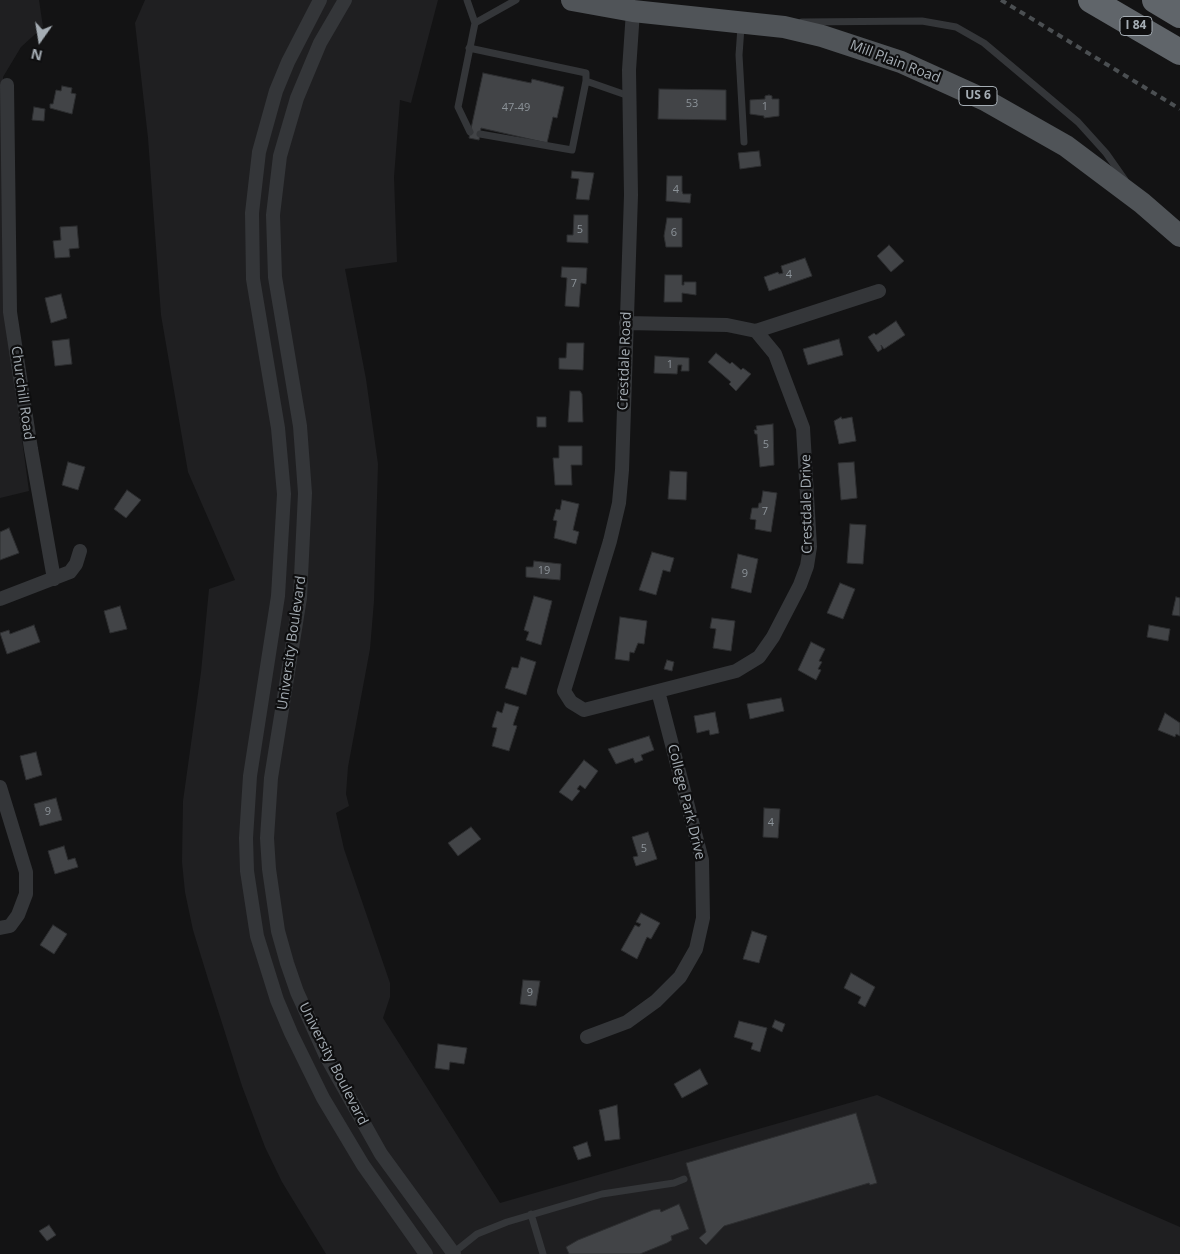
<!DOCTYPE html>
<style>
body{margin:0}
#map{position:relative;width:1180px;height:1254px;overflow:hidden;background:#131314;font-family:"Open Sans",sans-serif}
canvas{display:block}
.north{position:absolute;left:15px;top:15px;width:50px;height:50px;-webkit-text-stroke:4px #0e0e0f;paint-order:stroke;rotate:193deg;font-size:14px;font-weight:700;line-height:20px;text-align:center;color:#a5adb4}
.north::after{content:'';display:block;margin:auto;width:18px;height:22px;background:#a5adb4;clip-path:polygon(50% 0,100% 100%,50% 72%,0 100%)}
</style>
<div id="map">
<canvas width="1180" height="1254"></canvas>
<div class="north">N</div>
</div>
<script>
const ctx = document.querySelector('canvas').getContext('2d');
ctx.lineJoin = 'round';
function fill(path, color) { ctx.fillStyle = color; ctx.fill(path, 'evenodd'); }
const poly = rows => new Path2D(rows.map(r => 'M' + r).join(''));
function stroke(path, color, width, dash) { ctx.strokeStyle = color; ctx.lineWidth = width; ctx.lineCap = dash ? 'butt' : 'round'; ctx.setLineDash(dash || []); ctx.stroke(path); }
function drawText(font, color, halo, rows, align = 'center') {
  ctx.font = font + ' "Open Sans",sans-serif'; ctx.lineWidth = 4.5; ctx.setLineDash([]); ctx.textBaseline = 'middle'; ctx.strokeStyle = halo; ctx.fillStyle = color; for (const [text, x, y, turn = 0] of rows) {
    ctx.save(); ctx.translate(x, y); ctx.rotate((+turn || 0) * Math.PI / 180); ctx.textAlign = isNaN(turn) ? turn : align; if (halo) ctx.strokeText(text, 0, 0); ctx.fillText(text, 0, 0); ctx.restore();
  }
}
const built = poly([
 [0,0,39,0,43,27,21,47,3,77,3,300,29,491,0,498],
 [145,0,438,0,411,103,400,100,394,177,397,262,345,269,366,379,378,464,374,601,370,649,348,767,346,794,349,806,336,813,344,849,390,983,390,997,383,1018,500,1203,877,1095,1180,1227,1180,1254,326,1254,282,1182,265,1147,242,1086,208,979,193,930,185,892,182,862,183,801,201,672,209,589,235,580,188,472,161,315,148,138,135,23]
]);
const building = poly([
 [483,73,531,83,532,79,564,87,557,118,553,117,547,143,481,128,479,140,469,138,483,73],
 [62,86,72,88,71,93,76,94,72,114,50,108,50,104,53,104,56,90,61,91,62,86],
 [659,89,726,90,726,120,658,119,659,89],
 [769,95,772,96,772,99,779,99,779,116,764,118,764,116,750,114,750,100,765,99,765,96,769,95],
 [34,107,45,109,44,121,32,120,34,107],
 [759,151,761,166,740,169,738,153,759,151],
 [572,171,594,173,589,200,576,199,579,179,571,178,572,171],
 [667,176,682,176,682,191,683,194,691,194,690,203,666,201,667,176],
 [574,215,588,215,588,243,567,242,567,235,573,235,574,215],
 [667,218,682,218,682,247,666,247,664,236,667,218],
 [77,226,79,248,69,249,70,257,55,258,53,241,61,240,60,227,77,226],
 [889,245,904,261,891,272,877,256,889,245],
 [805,258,812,276,769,291,764,277,778,272,779,274,783,273,781,266,805,258],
 [562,267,587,268,586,284,581,283,579,307,565,306,567,278,561,277,562,267],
 [665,275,682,275,682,285,684,285,684,282,696,282,696,295,682,293,682,302,664,302,665,275],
 [61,294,67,318,51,323,45,298,61,294],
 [896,321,905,335,884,349,881,345,882,349,878,352,868,337,874,333,876,335,896,321],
 [69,339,72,364,55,366,52,341,69,339],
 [839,339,843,355,808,365,803,349,839,339],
 [567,343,584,343,583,370,559,369,559,358,566,358,567,343],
 [716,353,730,364,732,362,741,370,743,368,751,374,736,391,729,384,731,382,708,362,716,353],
 [655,356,689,358,689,371,681,371,682,365,678,365,677,374,654,373,655,356],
 [570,391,580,391,582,394,583,422,568,422,570,391],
 [537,417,546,417,546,427,537,427,537,417],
 [841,417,842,419,852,417,856,441,839,444,834,421,841,417],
 [773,424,774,465,760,467,757,434,755,434,754,430,757,430,756,426,773,424],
 [559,446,582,446,582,465,571,465,572,485,555,485,553,458,559,458,559,446],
 [68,462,85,467,78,490,62,485,68,462],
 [854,462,857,498,841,500,838,463,854,462],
 [670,471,687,472,686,500,668,499,670,471],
 [127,490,141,500,126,518,114,509,127,490],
 [763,491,777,493,771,532,755,529,756,520,750,519,752,508,758,508,759,503,761,503,763,491],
 [562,500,579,504,573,530,579,532,576,544,554,538,557,521,553,520,556,509,560,510,562,500],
 [850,524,866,525,863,564,847,563,850,524],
 [9,528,19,553,0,560,0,532,9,528],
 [652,552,674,558,670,572,663,570,656,595,639,590,652,552],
 [738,554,758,559,751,593,731,588,738,554],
 [534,561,561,564,560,580,526,577,526,567,533,567,534,561],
 [840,583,855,589,843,619,827,613,840,583],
 [534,596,552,601,541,645,526,640,529,632,524,630,534,596],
 [1176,597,1180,598,1180,616,1172,615,1176,597],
 [120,606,127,629,110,633,104,611,120,606],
 [620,617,647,621,644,644,638,643,634,653,630,652,629,661,615,659,620,617],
 [712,618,735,621,731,651,713,648,716,629,710,628,712,618],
 [34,625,40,642,7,654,0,633,9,630,10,634,34,625],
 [1149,625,1170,629,1168,641,1147,637,1149,625],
 [811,642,825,649,819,661,822,662,818,669,821,670,816,680,798,670,811,642],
 [521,657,536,662,526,695,505,688,512,667,518,668,521,657],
 [667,660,674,662,672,671,664,669,667,660],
 [781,698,784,711,750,719,747,704,781,698],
 [505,703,519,707,513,725,517,726,509,751,492,746,497,728,492,727,495,717,497,711,502,713,505,703],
 [715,712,719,733,710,735,709,730,697,733,694,716,715,712],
 [1165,713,1180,723,1180,736,1176,734,1175,737,1158,730,1165,713],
 [649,736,654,750,641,755,643,760,635,763,633,758,616,764,608,749,649,736],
 [36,752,42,775,26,780,20,756,36,752],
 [584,760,598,771,585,789,580,785,577,789,580,791,572,801,559,792,584,760],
 [56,798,62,820,40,826,34,804,56,798],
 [764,808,780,809,778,838,763,837,764,808],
 [471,827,481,839,458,856,448,843,471,827],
 [648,832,657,859,636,866,633,857,638,856,632,837,648,832],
 [64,846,68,860,75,858,78,867,55,874,48,851,64,846],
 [641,913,660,923,651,939,647,937,637,959,621,950,635,925,639,927,641,924,636,922,641,913],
 [53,925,67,934,54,954,40,945,53,925],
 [752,931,767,936,759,963,743,959,752,931],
 [851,973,875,987,865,1007,858,1003,861,997,844,988,851,973],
 [523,980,540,981,536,1006,520,1004,523,980],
 [775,1020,785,1024,782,1032,772,1027,775,1020],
 [739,1021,767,1028,760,1052,751,1049,753,1043,734,1037,739,1021],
 [438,1044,467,1048,464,1064,450,1062,449,1070,435,1068,438,1044],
 [700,1069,708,1084,682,1098,674,1084,700,1069],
 [617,1105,620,1139,605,1141,599,1110,617,1105],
 [856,1113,877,1183,870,1185,869,1183,724,1226,706,1245,699,1238,706,1232,686,1163,856,1113],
 [587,1142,591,1156,578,1160,573,1147,587,1142],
 [679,1204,689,1229,671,1236,672,1240,667,1243,640,1254,569,1254,566,1247,578,1240,653,1210,660,1209,661,1212,679,1204],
 [49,1225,56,1235,47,1241,39,1231,49,1225]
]);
const service = poly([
 [467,0,475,23,458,107,470,132],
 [802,22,922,21,956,27,984,43,1078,122,1106,153,1125,180],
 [475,23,516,0],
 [741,27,739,55,744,142],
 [469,48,586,73,586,81],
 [480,134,572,150,586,81,629,96],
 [531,1214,543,1254],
 [452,1254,477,1234,507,1222,602,1194,674,1183,684,1179]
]);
const minor = poly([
 [320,0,288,62,276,91,259,152,252,213,253,279,278,428,284,494,278,596,250,776,246,838,247,871,257,936,277,1000,291,1033,323,1098,363,1165,426,1254],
 [345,0,320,43,297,98,280,156,273,215,275,277,300,426,305,493,300,598,271,778,267,838,269,869,278,931,287,963,297,992,326,1056,381,1154,454,1254],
 [633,11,629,70,631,195,622,470,619,503,610,541,564,691,571,702,584,710,736,671,759,657,773,637,800,585,807,566,810,547,803,428,775,354,756,331],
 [7,85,10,312,31,449,54,579],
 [626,323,727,325,756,331,879,291],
 [0,599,70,572,76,564,80,551],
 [0,787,26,872,26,894,18,915,10,926,0,928],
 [587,1037,627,1022,656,1001,680,977,696,949,703,918,702,860,658,691]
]);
const primary = poly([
 [572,0,633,11,784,27,822,36,901,62,985,100,1066,146,1142,203,1180,236]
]);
const motorway = poly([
 [1091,0,1180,52],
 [1155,0,1180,15]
]);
const rail = poly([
 [1001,0,1180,109]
]);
const numberNames = [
 ["53",692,104],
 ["1",765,107],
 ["47-49",516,108],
 ["4",676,190],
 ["5",580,230],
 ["6",674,233],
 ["4",789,275],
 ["7",574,284],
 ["1",670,365],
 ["5",766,445],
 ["7",765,512],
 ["19",544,571],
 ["9",745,574],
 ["9",48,812],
 ["4",771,823],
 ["5",644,849],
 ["9",530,993]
];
const shields = [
 [1136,26,32],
 [978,96,38]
];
const shieldNames = [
 ["I 84",1136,26],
 ["US 6",978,96]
];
const streetNames = [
 ["Mill Plain Road",895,62,21],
 ["Crestdale Road",625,361,-88],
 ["Churchill Road",22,393,82],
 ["Crestdale Drive",807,504,-91],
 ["University Boulevard",292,643,-82],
 ["College Park Drive",686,802,76],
 ["University Boulevard",333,1064,63]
];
fill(built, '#1f1f21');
fill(building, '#424447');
stroke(building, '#2d2e30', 1);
stroke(service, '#343639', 7);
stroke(minor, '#343639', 14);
stroke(primary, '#505458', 22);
stroke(motorway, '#60656a', 26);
stroke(rail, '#4b4f52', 4, [6, 5]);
drawText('11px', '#8c9399', null, numberNames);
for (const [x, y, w] of shields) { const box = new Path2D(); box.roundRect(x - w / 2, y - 9.5, w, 19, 4); ctx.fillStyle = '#0e0e0f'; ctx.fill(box); stroke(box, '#a5adb4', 1); }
drawText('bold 12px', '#a5adb4', null, shieldNames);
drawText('14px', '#a5adb4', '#0e0e0f', streetNames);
</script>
